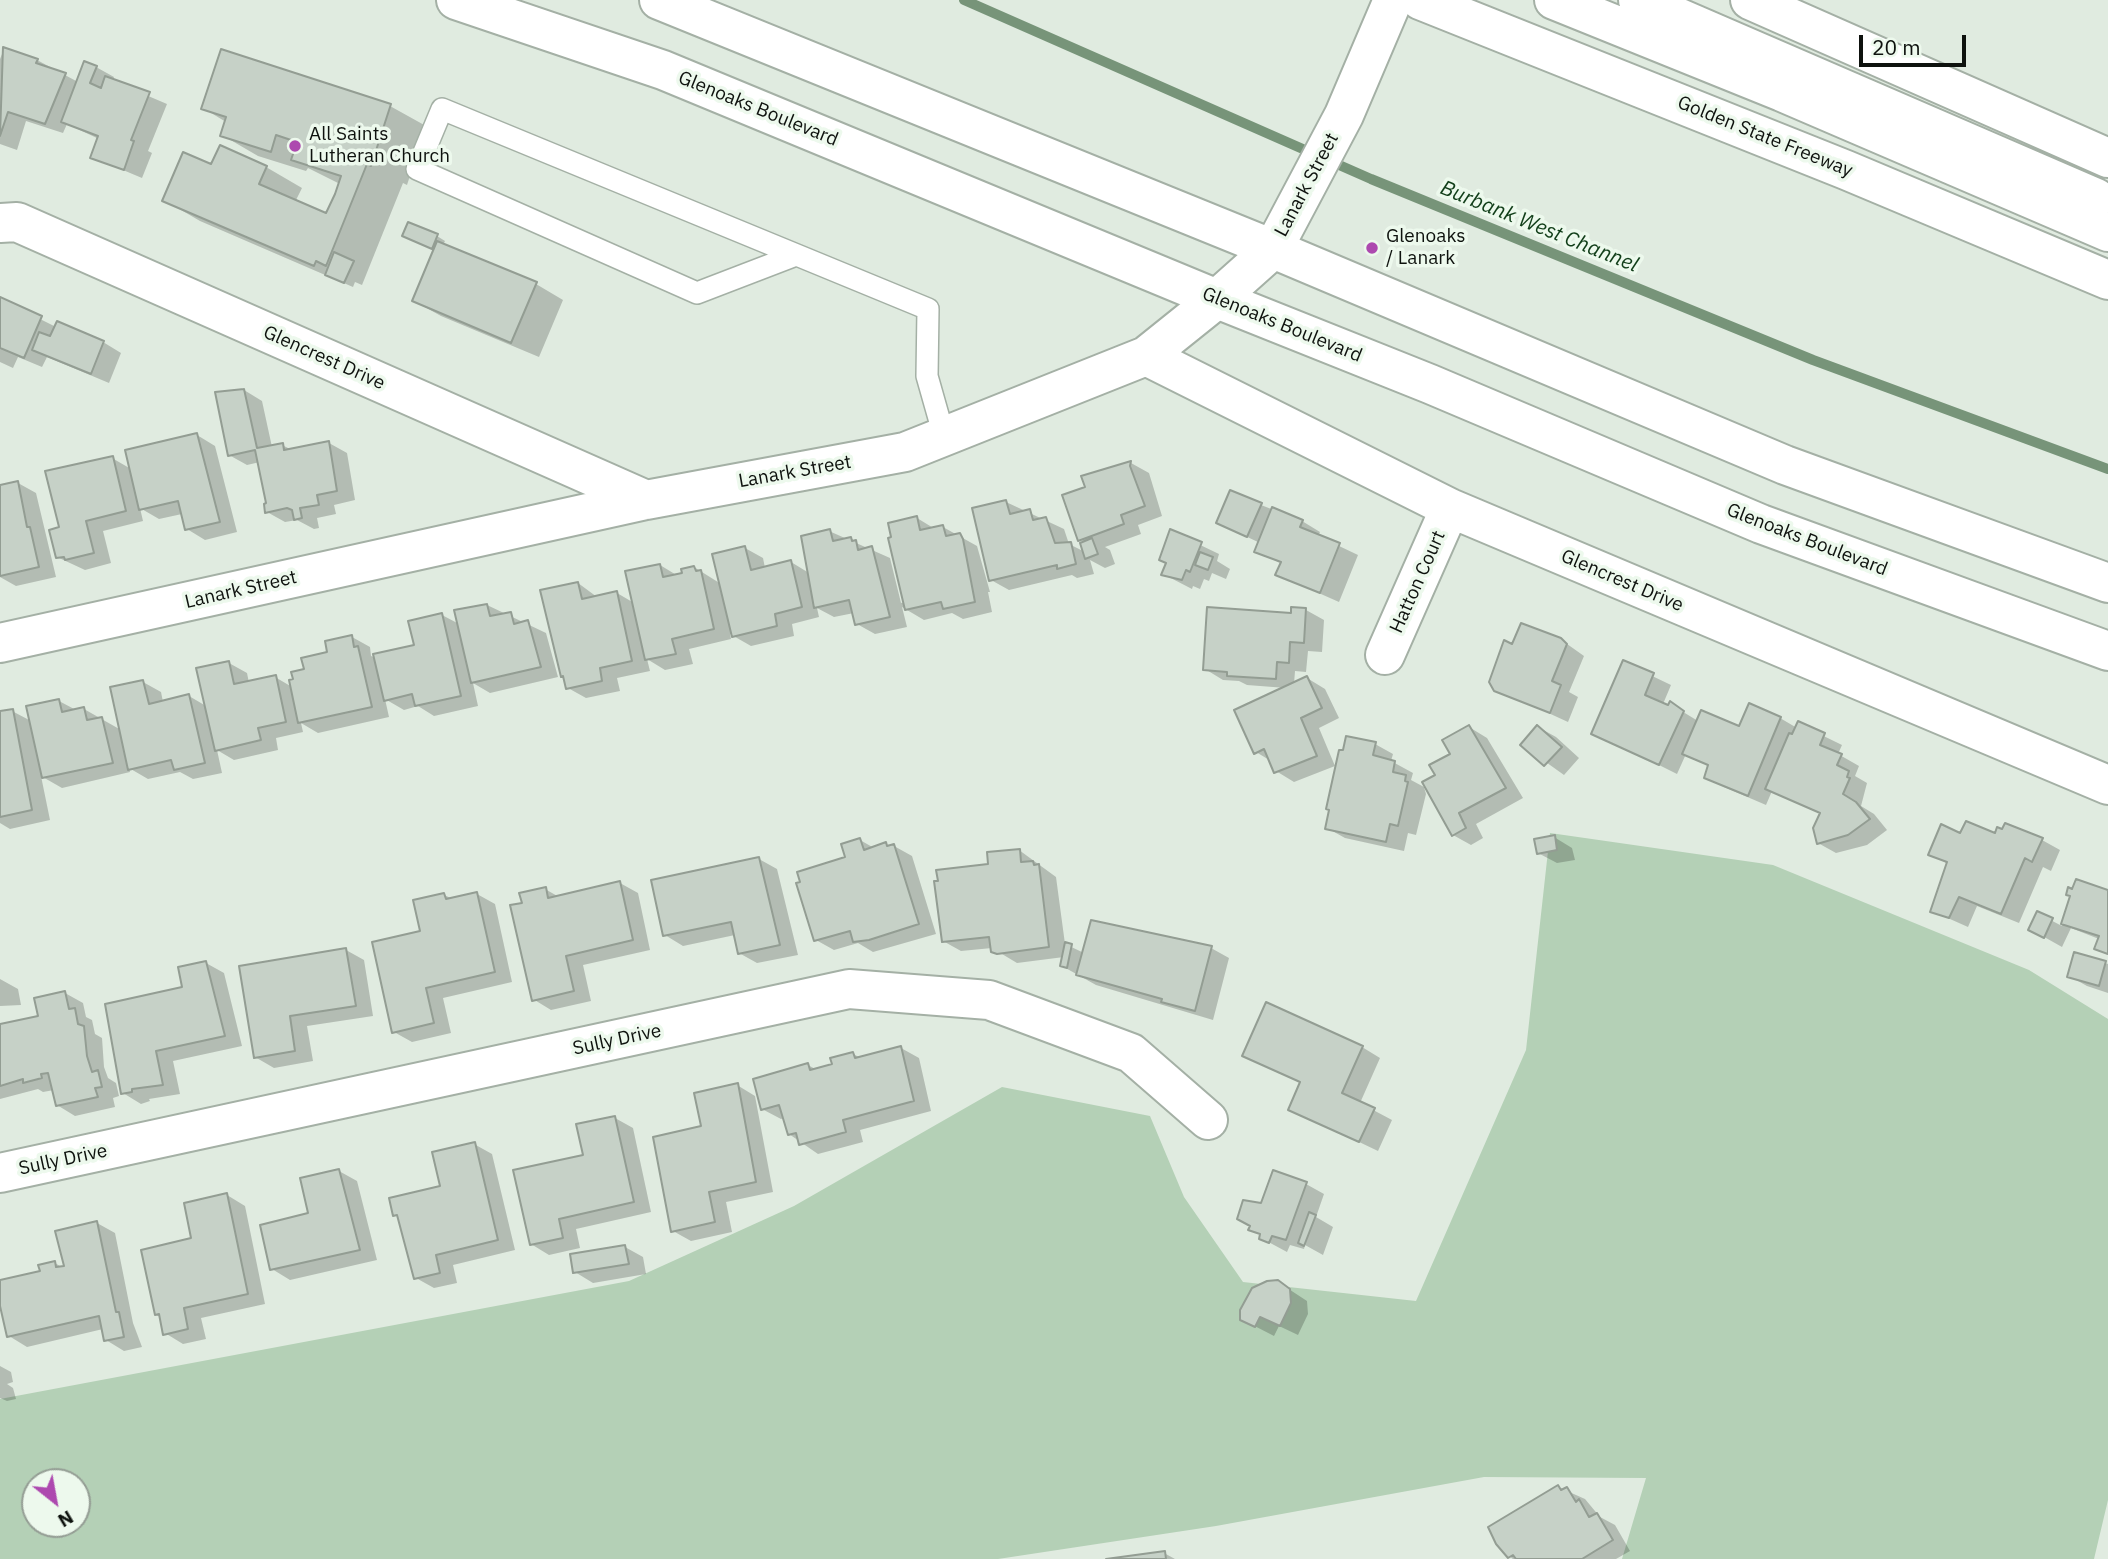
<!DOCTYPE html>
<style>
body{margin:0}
#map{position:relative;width:2108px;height:1559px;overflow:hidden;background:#e0ebe0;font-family:"IBM Plex Sans",sans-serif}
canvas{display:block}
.north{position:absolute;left:21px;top:1468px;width:70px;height:70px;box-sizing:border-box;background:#edf9ed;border:2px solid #949d94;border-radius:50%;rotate:149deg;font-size:19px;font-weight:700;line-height:28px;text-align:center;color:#0e120e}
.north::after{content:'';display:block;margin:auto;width:24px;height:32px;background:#ad49af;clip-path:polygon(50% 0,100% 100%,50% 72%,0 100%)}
.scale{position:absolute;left:1859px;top:35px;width:107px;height:32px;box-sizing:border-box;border:4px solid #0e120e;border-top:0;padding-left:9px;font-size:21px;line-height:24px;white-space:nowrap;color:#0e120e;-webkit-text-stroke:5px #edf9ed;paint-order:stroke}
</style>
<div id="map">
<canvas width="2108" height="1559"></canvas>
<div class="north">N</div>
<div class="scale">20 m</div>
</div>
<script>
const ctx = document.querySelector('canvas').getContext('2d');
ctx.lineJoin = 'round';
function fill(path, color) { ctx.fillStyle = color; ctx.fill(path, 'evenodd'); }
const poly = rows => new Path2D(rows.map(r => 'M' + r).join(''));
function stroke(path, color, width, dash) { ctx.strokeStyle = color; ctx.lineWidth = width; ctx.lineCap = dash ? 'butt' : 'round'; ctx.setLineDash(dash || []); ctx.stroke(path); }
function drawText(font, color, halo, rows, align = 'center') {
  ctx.font = font + ' "IBM Plex Sans",sans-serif'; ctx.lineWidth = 7; ctx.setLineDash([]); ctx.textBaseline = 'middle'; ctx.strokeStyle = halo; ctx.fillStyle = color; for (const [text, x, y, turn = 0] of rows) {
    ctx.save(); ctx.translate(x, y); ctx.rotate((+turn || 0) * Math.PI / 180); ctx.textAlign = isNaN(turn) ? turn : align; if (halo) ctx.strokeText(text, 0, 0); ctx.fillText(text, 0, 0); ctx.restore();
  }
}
const green = poly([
 [1550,833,1773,865,2029,970,2108,1019,2108,1500,2094,1559,1622,1559,1646,1478,1484,1477,1216,1526,998,1559,0,1559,0,1399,629,1281,794,1206,1002,1087,1150,1116,1184,1197,1243,1282,1416,1301,1526,1050],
 [35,1482,77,1482,77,1524,35,1524]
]);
const shadow = poly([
 [4,49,37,60,78,82,96,67,114,77,113,81,167,104,148,151,152,153,142,178,92,157,99,139,67,124,63,133,26,121,17,150,0,144,0,59],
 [390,106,426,126,407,185,403,183,362,285,355,282,353,287,200,221,164,200,212,166,266,167,302,188,295,202,327,216,340,184,308,168,306,171,258,156,222,135,226,122,203,108],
 [437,236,445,241,443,245,536,284,563,300,539,357,441,316,414,301,435,250,412,240],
 [0,299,56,327,103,342,121,353,109,383,47,357,42,367,18,357,13,368,0,362],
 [244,390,262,401,272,447,282,445,292,450,329,443,347,453,355,500,334,505,336,514,317,518,319,528,314,529,297,520,285,522,267,512,269,504,260,462,247,465,229,455],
 [197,435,215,446,237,532,205,540,187,529,182,514,159,519,140,508,143,521,103,531,111,563,85,570,57,557,61,529,112,458,131,469],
 [1131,463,1149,473,1162,516,1138,525,1141,534,1105,547,1110,550,1115,564,1105,568,1090,560,1094,574,1077,578,1072,575,1009,590,991,580,1006,502,1064,529,1069,544,1085,552,1085,542,1080,539,1087,488,1083,477],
 [18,483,36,493,56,577,16,586,0,577,0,487],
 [1261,505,1302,521,1320,532,1318,536,1358,555,1339,602,1278,575,1282,564,1257,551,1260,543,1218,523],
 [917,518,935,529,943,527,977,546,990,592,988,592,992,612,963,619,952,613,924,620,902,607,907,627,875,634,857,624,854,613,834,617,817,608,819,617,792,624,794,636,751,646,730,634,731,639,689,649,693,664,665,670,647,659,650,671,617,678,620,691,586,698,568,688,562,676,578,583,597,597,617,593,634,603,660,565,678,576,694,567,721,584,745,548,763,558,765,568,791,562,809,573,829,531,890,558,901,603,905,602],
 [1171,531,1219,554,1217,561,1230,569,1226,579,1212,573,1209,581,1204,579,1200,589,1193,586,1192,589,1163,574],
 [487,605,546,633,558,677,490,693,473,683,478,706,434,716,418,706,404,710,385,699,389,717,318,733,301,723,303,732,276,738,278,750,234,760,217,750,222,773,193,779,180,772,148,779,129,768,130,772,62,788,41,776,50,820,10,829,0,823,0,713,12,711,31,721,59,701,76,710,84,709,121,730,143,682,161,692,163,702,189,696,206,706,229,663,247,673,249,683,275,677,292,687,306,671,352,637,370,647,371,656,376,658,416,646,442,615,459,624],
 [1306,610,1324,620,1322,652,1308,651,1306,672,1295,671,1294,684,1307,678,1325,689,1339,718,1319,728,1335,766,1294,782,1276,771,1271,761,1256,752,1286,688,1247,685,1239,681,1223,680,1205,669,1293,614],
 [1560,639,1584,656,1569,692,1578,697,1568,722,1496,689,1513,646],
 [1623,662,1671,685,1663,704,1669,707,1670,704,1698,721,1740,728,1780,718,1797,728,1799,724,1842,745,1838,754,1859,766,1855,776,1867,783,1861,806,1874,814,1887,830,1867,845,1836,853,1818,843,1821,814,1772,791,1766,805,1724,787,1706,777,1710,767,1686,754,1677,774,1609,740],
 [1469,727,1487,738,1523,798,1476,824,1483,838,1471,845,1453,835,1452,755],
 [1538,727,1556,737,1579,758,1564,775,1522,745],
 [1375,744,1393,754,1391,761,1413,773,1411,780,1424,787,1426,794,1416,835,1408,833,1404,851,1345,838,1327,828],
 [2003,831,2042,840,2060,850,2051,871,2043,867,2019,923,1977,906,1968,927,1932,911,1948,864,1931,854,1961,835,1996,835],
 [1554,837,1572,848,1575,860,1557,863,1538,853],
 [860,840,874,848,885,844,894,846,912,856,936,934,873,952,858,943,834,950,816,940,847,858],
 [1019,850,1056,877,1065,944,1084,953,1211,948,1229,958,1213,1020,1096,985,1062,966,1064,957,1017,963,992,948,961,951,943,941,990,866],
 [759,859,777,869,798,955,757,963,739,953,735,935,683,946,665,935],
 [2076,881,2108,892,2108,955,2096,949,2099,939,2071,928,2062,947,2030,929,2037,913,2062,926,2072,896,2068,894],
 [620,883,638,893,650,950,583,965,591,1001,551,1010,533,999,524,904,545,889,559,897],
 [477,894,495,904,512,982,443,998,451,1033,412,1042,394,1032,422,932,444,895,453,899],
 [346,950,364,960,373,1016,307,1026,313,1061,274,1068,255,1057,241,968],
 [206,963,224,973,242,1046,173,1061,180,1094,149,1099,150,1101,141,1104,123,1093,184,989],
 [2105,963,2108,964,2108,993,2087,986,2069,976],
 [0,979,18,989,21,1005,0,1006],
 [65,993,83,1003,86,1017,92,1020,95,1034,102,1038,104,1067,108,1078,116,1083,119,1096,113,1098,115,1107,75,1116,57,1105,54,1090,43,1092,38,1089,0,1099,0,1026,40,1017],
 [1362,1047,1380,1058,1360,1103,1392,1120,1378,1151,1290,1109],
 [901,1048,919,1058,931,1111,860,1130,863,1142,818,1154,789,1134,785,1118,781,1119,762,1109,808,1065,817,1070,834,1066,853,1054,861,1058],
 [737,1085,755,1096,773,1192,726,1202,732,1232,691,1241,673,1231,703,1127],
 [615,1118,633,1128,651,1212,576,1229,580,1248,549,1255,531,1244,585,1156],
 [474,1144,492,1154,515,1250,453,1265,457,1283,434,1288,416,1278,400,1218,395,1215,443,1187],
 [339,1171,357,1181,377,1260,290,1280,272,1269],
 [1306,1184,1324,1194,1316,1217,1333,1227,1323,1255,1305,1245,1304,1249,1290,1245,1287,1252,1261,1238,1262,1205],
 [227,1195,245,1206,265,1304,201,1318,206,1339,183,1344,165,1333,161,1317,157,1314,193,1239],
 [97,1223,115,1233,133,1323,142,1347,124,1351,106,1340,103,1329,27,1347,9,1336,0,1304,0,1282,42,1272,55,1263,63,1268],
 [625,1247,643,1257,646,1274,593,1283,575,1272],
 [1278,1282,1307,1301,1308,1314,1298,1335,1279,1326,1274,1336,1241,1319],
 [0,1366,11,1372,13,1382,7,1384,13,1388,16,1399,7,1401,0,1398],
 [1558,1487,1585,1499,1600,1517,1615,1525,1630,1551,1616,1559,1513,1559,1509,1556],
 [1164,1553,1175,1559,1119,1559]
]);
const stream = poly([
 [964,0,1371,179,1813,360,2108,469]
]);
const building = poly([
 [3,47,38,59,36,63,66,73,45,124,8,112,0,136,3,47],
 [221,49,391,104,371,166,367,164,326,266,316,261,314,266,162,201,183,152,211,164,220,145,267,166,259,184,326,213,335,194,341,176,291,160,297,142,276,135,271,152,220,136,226,117,201,109,221,49],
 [84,61,97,66,90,83,101,88,105,76,150,92,131,140,134,141,124,170,90,158,98,136,61,122,84,61],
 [408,222,438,234,432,249,402,236,408,222],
 [437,241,537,282,511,343,412,301,437,241],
 [334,252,354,261,344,283,325,275,334,252],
 [0,297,42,316,24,358,0,348,0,297],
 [57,321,104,341,91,374,32,350,39,332,50,336,57,321],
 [244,389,257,448,283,443,284,450,329,441,337,491,317,495,319,505,300,508,302,518,294,520,292,510,287,508,265,513,264,504,266,503,255,450,228,456,215,392,244,389],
 [197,433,220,522,185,530,178,501,139,510,125,450,197,433],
 [113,456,126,511,86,521,94,553,65,560,64,557,56,558,49,530,59,527,45,471,113,456],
 [1131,461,1130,466,1145,506,1121,515,1124,524,1078,541,1062,495,1085,487,1081,476,1131,461],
 [18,481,27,527,30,527,39,567,0,576,0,485,18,481],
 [1230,490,1262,503,1247,537,1216,523,1230,490],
 [1006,500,1010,514,1030,509,1033,520,1046,517,1055,543,1071,542,1076,564,1057,569,1057,565,989,581,972,508,1006,500],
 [1272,507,1303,520,1300,527,1340,543,1320,593,1275,575,1281,562,1254,552,1272,507],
 [917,516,920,530,943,525,946,536,960,533,963,539,975,602,943,609,941,602,905,610,888,538,891,537,888,523,917,516],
 [830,529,833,541,851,537,852,541,856,540,858,550,872,546,890,617,855,625,849,600,814,608,801,536,830,529],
 [1170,529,1202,542,1190,572,1186,570,1182,580,1161,575,1166,563,1159,560,1170,529],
 [1092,538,1098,554,1085,559,1080,543,1092,538],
 [745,546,751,570,791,560,802,607,775,614,777,626,732,637,712,554,745,546],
 [1200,552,1213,557,1208,570,1195,565,1200,552],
 [660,564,663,577,682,573,681,569,694,566,696,571,701,570,714,629,672,639,676,654,645,660,625,571,660,564],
 [578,582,582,599,617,591,632,661,600,668,602,681,566,689,563,676,561,677,540,590,578,582],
 [487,604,490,616,511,612,514,624,528,620,541,667,471,683,454,610,487,604],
 [1207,607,1291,613,1291,607,1306,608,1304,643,1290,642,1289,663,1277,662,1276,679,1227,676,1227,672,1203,670,1207,607],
 [442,613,461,696,415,706,412,694,384,701,373,654,414,645,408,621,442,613],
 [1521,623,1561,638,1567,644,1552,681,1561,685,1550,713,1494,691,1489,682,1504,640,1512,644,1521,623],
 [352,635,354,647,358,646,372,707,298,723,289,680,293,679,291,672,304,669,301,658,327,652,325,641,352,635],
 [1623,660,1654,673,1645,695,1668,705,1670,701,1684,711,1659,765,1591,734,1623,660],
 [229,661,234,684,276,675,286,722,258,728,261,740,215,751,196,668,229,661],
 [1307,676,1322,708,1301,718,1317,756,1274,773,1264,749,1254,754,1234,710,1307,676],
 [143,680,149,704,189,694,205,763,174,770,171,760,128,770,110,687,143,680],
 [59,699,62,712,84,707,87,720,102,717,113,763,42,778,26,706,59,699],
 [1749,703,1781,717,1748,796,1704,778,1708,765,1682,754,1701,710,1739,726,1749,703],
 [13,709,32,810,0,817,0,711,13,709],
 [1798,721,1825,733,1820,745,1842,754,1837,765,1849,771,1847,777,1850,778,1843,794,1856,802,1870,819,1848,835,1817,844,1813,828,1820,813,1765,789,1789,733,1792,734,1798,721],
 [1469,725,1506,788,1459,813,1466,828,1452,836,1422,782,1435,775,1429,765,1450,754,1442,740,1469,725],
 [1537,725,1562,747,1544,766,1520,745,1537,725],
 [1346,736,1376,742,1373,755,1395,761,1393,772,1406,775,1405,781,1408,782,1398,826,1390,824,1386,842,1325,829,1329,810,1326,809,1339,750,1343,750,1346,736],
 [1966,821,1995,833,1997,827,2002,829,2005,823,2043,838,2032,862,2025,858,2001,914,1959,897,1949,918,1930,912,1947,862,1928,855,1941,824,1960,833,1966,821],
 [1555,835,1557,850,1537,854,1534,839,1555,835],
 [860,838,864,850,886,842,887,846,894,844,919,924,869,940,853,942,850,931,814,941,796,883,800,882,797,872,845,857,841,844,860,838],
 [1020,849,1021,862,1033,861,1034,865,1039,864,1049,947,997,954,991,952,989,937,942,942,934,881,938,881,936,870,988,864,987,852,1020,849],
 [759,857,780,945,738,954,731,922,663,936,651,880,759,857],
 [2076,879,2108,890,2108,954,2094,949,2099,936,2061,924,2070,896,2066,895,2068,887,2072,889,2076,879],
 [620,881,633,940,566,956,574,991,532,1001,510,905,522,903,519,893,546,887,548,898,620,881],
 [477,892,495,972,426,988,434,1023,392,1033,372,942,420,931,413,900,444,893,446,899,477,892],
 [2037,911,2053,918,2044,938,2028,930,2037,911],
 [1091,920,1212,946,1195,1011,1161,1002,1162,999,1076,975,1091,920],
 [1065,942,1072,944,1067,968,1060,966,1065,942],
 [346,948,356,1006,290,1016,295,1051,254,1058,239,966,346,948],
 [2074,952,2106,961,2099,986,2067,977,2074,952],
 [206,961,225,1036,156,1051,163,1085,132,1089,132,1092,121,1094,105,1004,182,987,178,967,206,961],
 [65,991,69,1009,75,1008,78,1024,84,1026,87,1056,92,1072,98,1070,102,1087,95,1088,98,1097,56,1106,48,1073,41,1074,42,1078,23,1083,23,1079,0,1086,0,1024,38,1016,34,998,65,991],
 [1266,1002,1363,1046,1342,1093,1375,1108,1359,1142,1288,1110,1300,1082,1242,1056,1266,1002],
 [901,1046,914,1101,843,1120,846,1132,799,1145,796,1133,788,1135,779,1105,761,1110,753,1079,808,1063,810,1070,832,1064,830,1058,853,1052,855,1058,901,1046],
 [738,1083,756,1182,709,1192,715,1222,671,1232,653,1137,701,1126,694,1093,738,1083],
 [615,1116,634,1202,559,1219,563,1238,530,1245,513,1170,583,1155,576,1124,615,1116],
 [475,1142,498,1240,436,1255,440,1273,414,1279,397,1215,393,1216,389,1198,440,1186,432,1152,475,1142],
 [339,1169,360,1250,270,1270,260,1225,308,1213,300,1178,339,1169],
 [1273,1170,1307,1182,1286,1240,1272,1236,1269,1243,1259,1239,1260,1234,1248,1230,1250,1226,1237,1219,1243,1200,1261,1203,1273,1170],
 [227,1193,248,1294,184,1308,188,1329,163,1335,159,1314,155,1315,141,1250,191,1238,184,1203,227,1193],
 [1309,1212,1316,1215,1304,1246,1298,1243,1309,1212],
 [97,1221,116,1312,119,1312,124,1337,104,1341,99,1316,7,1337,0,1306,0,1280,40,1271,38,1265,55,1261,56,1267,64,1266,55,1231,97,1221],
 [625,1245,629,1264,573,1273,570,1254,625,1245],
 [1278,1280,1290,1289,1291,1303,1280,1326,1260,1317,1255,1327,1240,1320,1240,1310,1252,1288,1267,1281,1278,1280],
 [1558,1485,1561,1490,1567,1487,1576,1502,1579,1499,1589,1517,1597,1513,1613,1540,1582,1559,1516,1559,1513,1555,1508,1558,1496,1544,1488,1527,1558,1485],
 [1165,1551,1166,1559,1106,1559,1165,1551]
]);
const service = poly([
 [796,255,697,293,417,169,442,109,928,309,927,376,944,436]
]);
const minor = poly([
 [0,223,17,222,646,500],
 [1146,356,1450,508,2108,785],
 [0,643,646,500,905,452,1146,356,1217,299,1273,249,1344,115,1393,0],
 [1385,655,1450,508],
 [0,1173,849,989,989,1000,1131,1053,1208,1120]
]);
const secondary = poly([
 [456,0,663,70,1217,299,1430,384,1761,524,2108,651],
 [659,0,1273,249,1785,465,2108,583]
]);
const motorway = poly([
 [1420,0,1846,170,2108,280],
 [1554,0,1782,92,2108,232],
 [1638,0,2096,198],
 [1750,0,2108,158]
]);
const markers = [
 [295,146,7,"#ad49af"],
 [1372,248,7,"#ad49af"]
];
const streetNames = [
 ["Glenoaks Boulevard",758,109,22],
 ["Golden State Freeway",1765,137,22],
 ["Lanark Street",1307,185,-62],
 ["Glenoaks Boulevard",1282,325,22],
 ["Glencrest Drive",324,358,24],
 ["Lanark Street",795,472,-10],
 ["Glenoaks Boulevard",1807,540,21],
 ["Glencrest Drive",1622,581,23],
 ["Hatton Court",1418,582,-66],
 ["Lanark Street",241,590,-13],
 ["Sully Drive",617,1040,-12],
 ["Sully Drive",63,1160,-12]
];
const poiNames = [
 ["All Saints",309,135],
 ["Lutheran Church",309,157],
 ["Glenoaks",1386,237],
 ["/ Lanark",1386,259]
];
const waterNames = [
 ["Burbank West Channel",1539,227,22]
];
fill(green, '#b4d0b6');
fill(shadow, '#0003');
stroke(stream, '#779479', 10);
fill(building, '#c6d1c7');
stroke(building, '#939d93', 2);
stroke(service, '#a4b0a5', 24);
stroke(minor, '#a4b0a5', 42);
stroke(secondary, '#a4b0a5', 42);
stroke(motorway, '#a4b0a5', 42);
stroke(service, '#fff', 21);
stroke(minor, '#fff', 38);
stroke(secondary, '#fff', 38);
stroke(motorway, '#fff', 38);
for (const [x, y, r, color] of markers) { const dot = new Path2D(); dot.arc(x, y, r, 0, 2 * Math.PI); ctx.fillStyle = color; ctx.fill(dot); stroke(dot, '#edf9ed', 2.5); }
drawText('19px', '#0e120e', '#edf9ed', streetNames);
drawText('19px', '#0e120e', '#edf9ed', poiNames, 'left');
drawText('italic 21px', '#113e19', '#edf9ed', waterNames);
</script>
